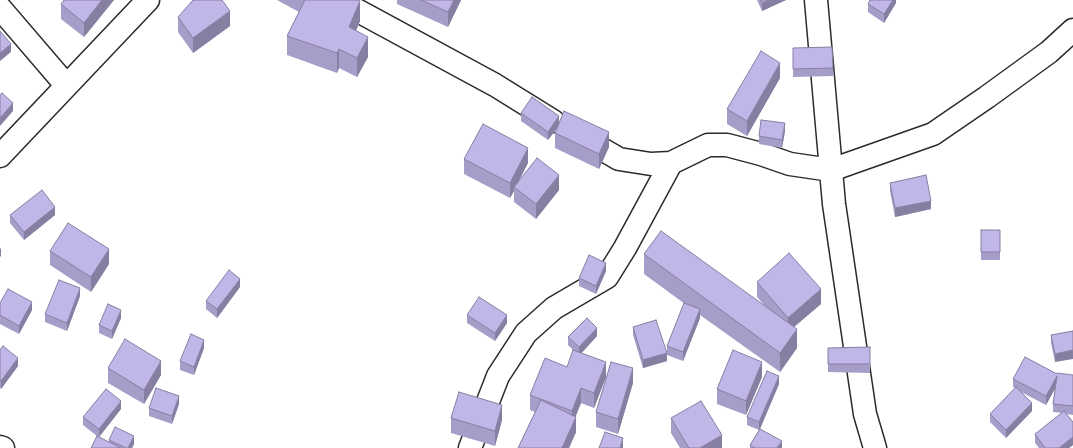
<!DOCTYPE html>
<style>
body{margin:0}
canvas{display:block;background:#fff}
</style>
<canvas width="1073" height="448"></canvas>
<script>
const ctx = document.querySelector('canvas').getContext('2d');
ctx.lineJoin = 'round';
const poly = rows => new Path2D(rows.map(r => 'M' + r).join(''));
function stroke(path, color, width, dash) { ctx.strokeStyle = color; ctx.lineWidth = width; ctx.lineCap = dash ? 'butt' : 'round'; ctx.setLineDash(dash || []); ctx.stroke(path); }
function fill(path, color) { ctx.fillStyle = color; ctx.fill(path, 'evenodd'); }
const minor = poly([
 [338,0,495,85,553,121],
 [816,0,834,204,865,414,875,448],
 [0,8,66,85],
 [581,137,619,159,651,164,671,163,708,145,727,145,761,154,790,164,831,170,933,134,987,97,1049,52,1073,30],
 [0,156,148,0],
 [0,447,3,448],
 [470,448,498,376,526,333,554,308,607,277,625,248,671,163]
]);
const wall = poly([
 [114,0,84,37,61,19,61,4],
 [277,0,357,0,360,21,356,31,368,57,357,77,339,68,337,73,287,55,287,36,299,12],
 [397,0,461,0,448,27,397,4],
 [757,0,786,0,762,11],
 [896,0,896,3,884,23,868,12,868,4],
 [178,17,230,26,193,53,178,32],
 [793,48,833,68,833,76,793,77],
 [780,78,747,136,727,124,727,109],
 [521,113,559,123,609,147,599,169,555,148,555,133,557,128,548,140,521,121],
 [785,131,782,148,759,144,759,136],
 [464,159,528,163,520,179,559,190,536,219,514,202,514,191,510,198,464,174],
 [890,183,931,209,895,217,890,191],
 [10,215,55,215,24,240,10,223],
 [981,230,1000,230,1000,260,981,260],
 [50,251,109,264,91,292,50,265],
 [644,254,764,305,757,297,757,282,821,304,794,327,797,348,780,372,700,315,700,318,683,361,667,355,667,346,685,304,644,274],
 [606,271,596,294,579,286,579,278],
 [240,287,217,318,206,309,206,301],
 [80,296,67,331,45,322,45,314],
 [0,303,32,310,19,334,0,324],
 [467,315,507,323,495,341,467,323],
 [121,318,112,339,99,333,99,325],
 [633,327,667,361,643,368,633,335],
 [1073,331,1055,362,1051,343,1051,335],
 [597,336,581,353,606,377,594,408,581,403,575,417,576,432,569,448,518,448,535,412,530,410,530,395,567,367,573,350,568,345,568,337],
 [870,347,870,373,828,372,828,348],
 [204,348,194,375,180,370,180,361],
 [0,350,18,366,1,389,0,388],
 [108,368,161,375,144,404,108,383],
 [1073,375,1073,415,1066,414,1073,445,1069,448,1039,448,1035,443,1035,434,1062,413,1053,412,1053,404,1055,388,1046,405,1019,391,1032,411,1006,438,990,422,990,414,1015,388,1013,387,1013,379],
 [762,377,746,415,717,404,717,389],
 [633,383,618,434,596,427,596,412],
 [779,384,760,429,782,448,750,448,750,445,759,430,747,425,747,417],
 [179,404,172,424,149,416,149,408],
 [121,409,99,437,109,442,109,440,134,444,132,448,91,448,97,436,83,425,83,417],
 [451,418,502,420,495,446,451,433],
 [671,418,722,448,680,448,671,433]
]);
const shadedWall = poly([
 [102,0,114,0,84,37,84,23],
 [454,0,461,0,448,27,448,12],
 [769,0,786,0,762,11,762,3],
 [893,0,896,0,896,3,884,23,884,14],
 [360,1,360,21,349,47,349,27],
 [230,11,230,26,193,53,193,38],
 [368,37,368,57,357,77,357,58],
 [11,44,11,52,0,61,0,53],
 [339,49,339,68,337,73,337,53],
 [780,63,780,78,747,136,747,121],
 [13,103,13,111,0,126,0,118],
 [559,116,559,125,548,140,548,132],
 [785,123,785,131,782,148,782,140],
 [609,132,609,147,599,169,599,154],
 [528,148,528,163,515,188,514,187,514,191,510,198,510,183],
 [559,175,559,190,536,219,536,204],
 [931,201,931,209,895,217,895,208],
 [55,207,55,215,24,240,24,232],
 [1,248,1,256,0,257,0,249],
 [109,249,109,264,91,292,91,277],
 [606,263,606,271,596,294,596,286],
 [240,279,240,287,217,318,217,309],
 [80,288,80,296,67,331,67,323],
 [821,289,821,304,788,332,788,318],
 [32,302,32,310,19,334,19,326],
 [700,309,700,318,683,361,683,352],
 [121,310,121,318,112,339,112,331],
 [507,315,507,323,495,341,495,333],
 [597,328,597,336,579,356,579,347],
 [797,329,797,348,780,372,780,353],
 [204,340,204,348,194,375,194,367],
 [1073,350,1073,359,1055,362,1055,354],
 [667,353,667,361,643,368,643,360],
 [18,358,18,366,1,389,1,381],
 [161,361,161,375,144,404,144,390],
 [606,362,606,377,594,408,594,393],
 [762,362,762,377,746,415,746,401],
 [633,368,633,383,618,434,618,419],
 [779,376,779,384,759,431,759,422],
 [1057,376,1057,385,1046,405,1046,396],
 [581,388,581,403,572,426,572,411],
 [179,396,179,404,172,424,172,416],
 [121,401,121,409,99,437,99,429],
 [1032,403,1032,411,1006,438,1006,430],
 [502,405,502,420,495,446,495,431],
 [576,417,576,432,569,448,562,448],
 [722,435,722,448,700,448],
 [134,436,134,444,132,448,128,448],
 [1073,437,1073,445,1069,448,1059,448],
 [623,438,623,448,620,448],
 [782,441,782,448,777,448]
]);
const building = poly([
 [64,0,102,0,84,23,61,4,64,0],
 [193,0,222,0,230,11,193,38,178,17,193,0],
 [305,0,357,0,360,1,349,27,368,37,357,58,339,49,337,53,287,36,305,0],
 [421,0,454,0,448,12,421,0],
 [761,0,769,0,762,3,761,0],
 [870,0,893,0,884,14,868,4,870,0],
 [0,31,11,44,0,53,0,31],
 [832,47,833,68,793,69,793,48,832,47],
 [761,51,780,63,747,121,727,109,761,51],
 [2,93,13,103,0,118,0,95,2,93],
 [532,97,559,116,548,132,521,113,532,97],
 [564,111,609,132,599,154,555,133,564,111],
 [761,120,785,123,782,140,759,136,761,120],
 [483,124,528,148,510,183,464,159,483,124],
 [537,158,559,175,536,204,514,187,537,158],
 [926,175,931,201,895,208,890,183,926,175],
 [42,190,55,207,24,232,10,215,42,190],
 [68,223,109,249,91,277,50,251,68,223],
 [981,230,1000,230,1000,252,981,252,981,230],
 [661,231,797,329,780,353,644,254,661,231],
 [789,253,821,289,788,318,757,282,789,253],
 [589,255,606,263,596,286,579,278,589,255],
 [229,270,240,279,217,309,206,301,229,270],
 [59,280,80,288,67,323,45,314,59,280],
 [8,289,32,302,19,326,0,315,0,303,8,289],
 [479,297,507,315,495,333,467,315,479,297],
 [684,303,700,309,683,352,667,346,684,303],
 [108,304,121,310,112,331,99,325,108,304],
 [587,318,597,328,579,347,568,337,587,318],
 [656,320,667,353,643,360,633,327,656,320],
 [1073,331,1073,350,1055,354,1051,335,1073,331],
 [191,334,204,340,194,367,180,361,191,334],
 [125,339,161,361,144,390,108,368,125,339],
 [3,346,18,358,1,381,0,380,0,350,3,346],
 [870,347,870,364,828,364,828,348,870,347],
 [573,350,606,362,594,393,581,388,572,411,530,395,545,358,567,367,573,350],
 [733,350,762,362,746,401,717,389,733,350],
 [1025,357,1057,374,1057,373,1073,375,1073,406,1053,404,1057,376,1046,396,1013,379,1025,357],
 [611,362,633,368,618,419,596,412,611,362],
 [767,371,779,376,759,422,747,417,767,371],
 [1016,387,1032,403,1006,430,990,414,1016,387],
 [156,388,179,396,172,416,149,408,156,388],
 [106,389,121,401,99,429,83,417,106,389],
 [459,392,502,405,495,431,451,418,459,392],
 [541,400,576,417,562,448,518,448,541,400],
 [701,401,722,435,700,448,689,448,671,418,701,401],
 [1064,411,1073,422,1073,437,1059,448,1045,448,1035,434,1064,411],
 [115,427,134,436,128,448,126,448,109,440,115,427],
 [760,429,782,441,777,448,755,448,750,445,760,429],
 [605,432,623,438,620,448,599,448,605,432],
 [97,436,121,448,91,448,97,436]
]);
stroke(minor, '#2b2b2b', 25);
stroke(minor, '#fff', 22);
fill(wall, '#a69dc8');
fill(shadedWall, '#877fa2');
fill(building, '#c1b6e8');
stroke(building, '#877fa2', 1);
</script>
